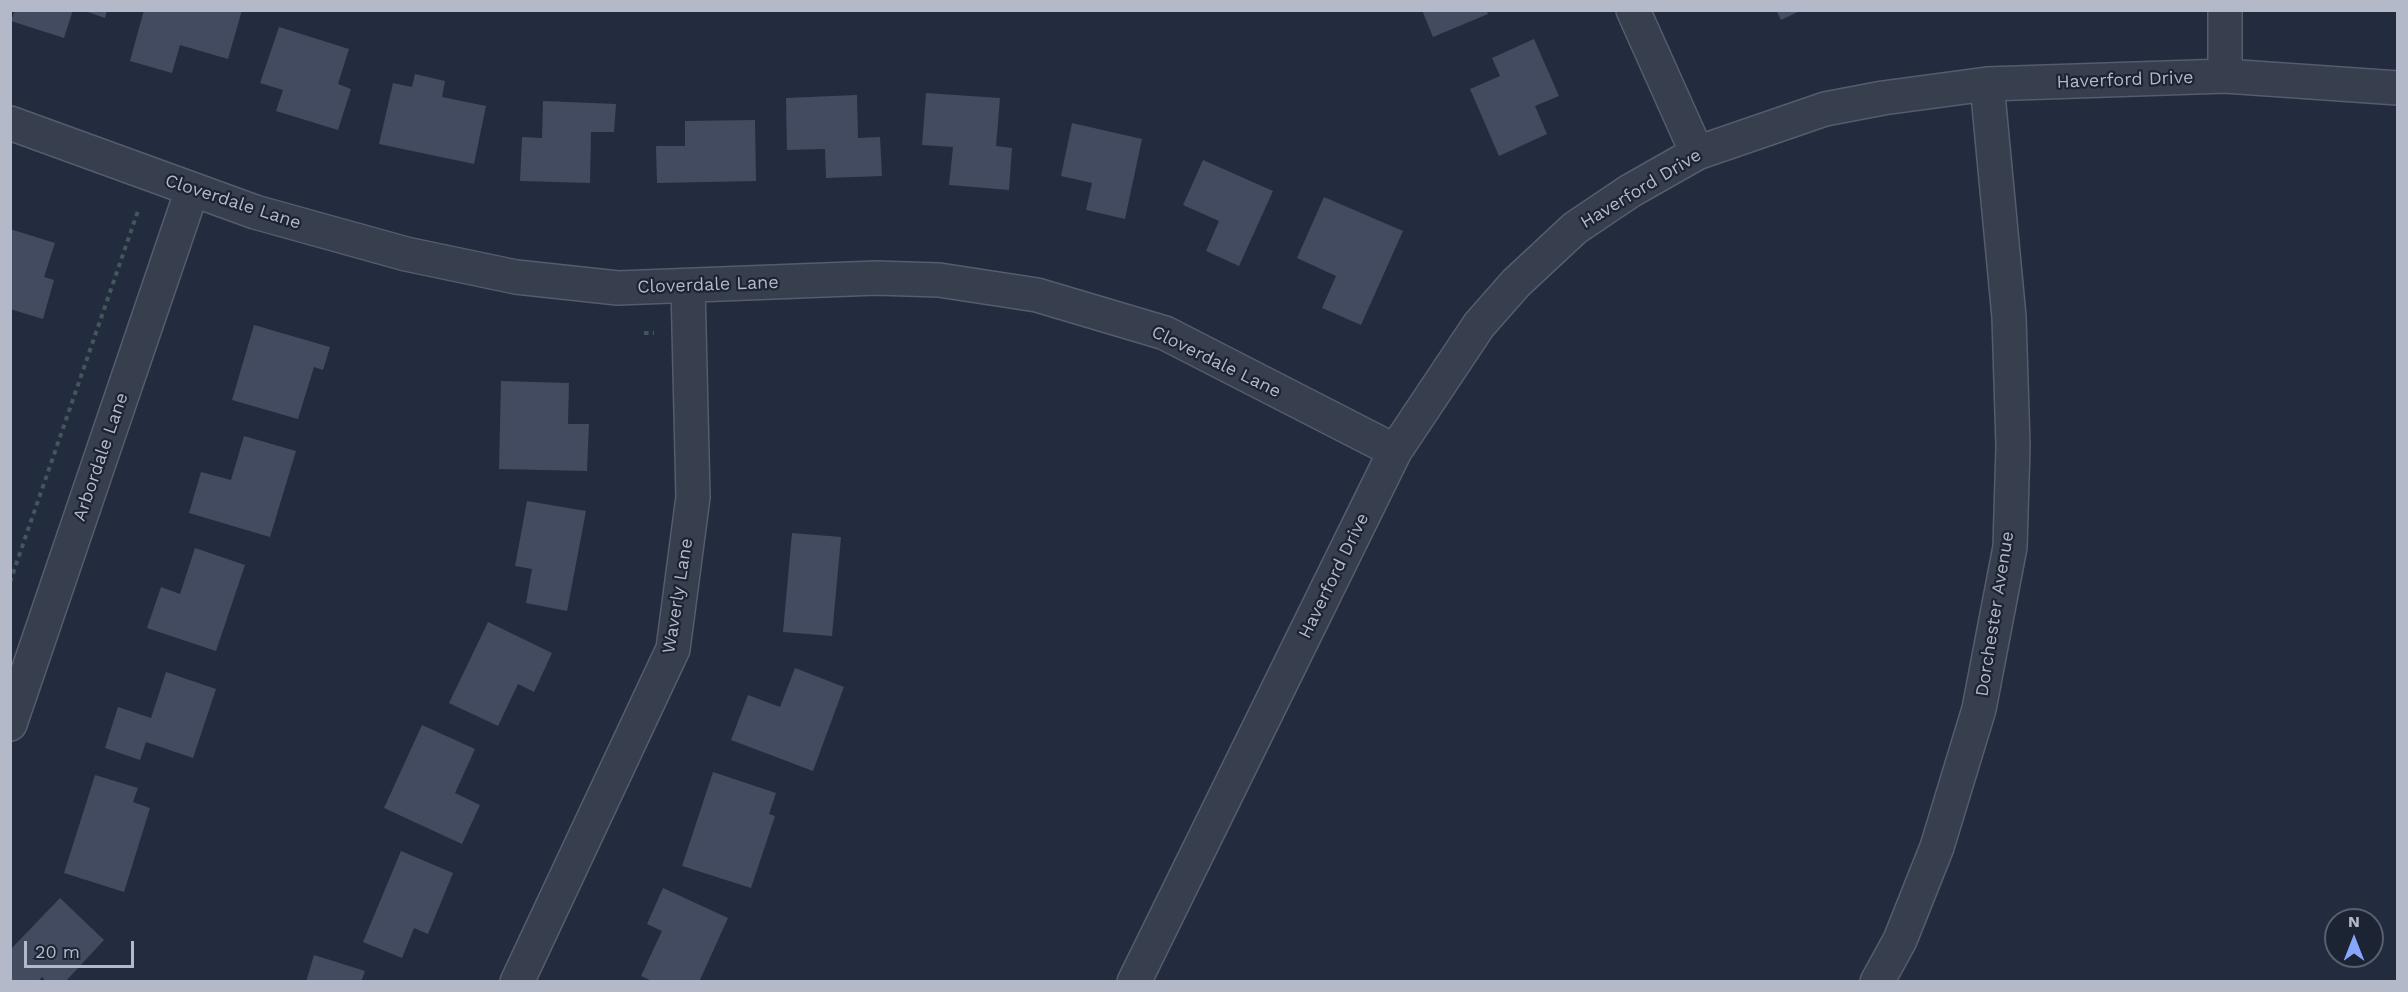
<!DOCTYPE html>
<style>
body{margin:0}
#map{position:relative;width:2408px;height:992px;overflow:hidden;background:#232c3e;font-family:"Work Sans",sans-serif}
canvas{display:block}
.frame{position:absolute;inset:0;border:12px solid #b3b9c9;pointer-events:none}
.north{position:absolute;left:2324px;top:908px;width:60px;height:60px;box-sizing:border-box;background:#1c2333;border:2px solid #585f6f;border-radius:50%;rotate:0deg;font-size:16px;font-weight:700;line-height:24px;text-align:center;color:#b3b9c9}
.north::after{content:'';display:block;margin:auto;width:21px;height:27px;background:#86a7fb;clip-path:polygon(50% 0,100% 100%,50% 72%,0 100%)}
.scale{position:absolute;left:24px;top:941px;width:110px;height:27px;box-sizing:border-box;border:3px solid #b3b9c9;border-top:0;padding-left:8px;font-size:18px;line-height:21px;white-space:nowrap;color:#b3b9c9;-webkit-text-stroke:4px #1c2333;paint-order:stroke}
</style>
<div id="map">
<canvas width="2408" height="992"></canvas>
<div class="frame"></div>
<div class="north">N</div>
<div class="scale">20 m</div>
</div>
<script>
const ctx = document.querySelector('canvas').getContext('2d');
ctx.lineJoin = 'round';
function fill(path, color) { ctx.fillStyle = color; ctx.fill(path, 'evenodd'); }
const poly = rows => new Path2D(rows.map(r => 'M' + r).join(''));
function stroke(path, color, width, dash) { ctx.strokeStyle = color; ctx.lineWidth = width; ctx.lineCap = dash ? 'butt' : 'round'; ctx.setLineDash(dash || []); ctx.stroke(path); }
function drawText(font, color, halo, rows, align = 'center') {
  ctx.font = font + ' "Work Sans",sans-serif'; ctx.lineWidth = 4.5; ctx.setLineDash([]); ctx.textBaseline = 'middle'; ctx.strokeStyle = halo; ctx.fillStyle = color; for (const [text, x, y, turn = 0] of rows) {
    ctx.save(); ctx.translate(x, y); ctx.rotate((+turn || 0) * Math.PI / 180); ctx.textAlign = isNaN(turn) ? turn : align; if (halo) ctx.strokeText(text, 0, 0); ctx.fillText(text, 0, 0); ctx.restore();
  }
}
const building = poly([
 [15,10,73,10,64,38,11,21],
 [82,10,107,10,105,18],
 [144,10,242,10,228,59,180,45,172,73,130,61],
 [1422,10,1486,10,1488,14,1433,37],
 [1776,10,1802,10,1781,20],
 [279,27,349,49,338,84,351,89,338,130,276,111,283,90,260,83],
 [1534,39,1559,96,1535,106,1547,134,1499,156,1470,89,1500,76,1492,58],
 [415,74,445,81,442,97,486,106,474,164,379,144,393,83,412,87],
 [926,93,1000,98,996,146,1012,148,1009,190,949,185,953,147,922,145],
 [857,95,858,138,880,137,882,176,826,178,825,149,787,150,786,98],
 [543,101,616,104,614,132,591,132,590,183,520,181,522,137,542,138],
 [755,120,756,181,657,183,656,146,685,146,685,121],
 [1072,123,1142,139,1125,219,1086,210,1092,183,1061,176],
 [1203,160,1273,191,1239,266,1206,251,1219,221,1183,205],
 [1324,197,1403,231,1361,325,1322,308,1336,276,1297,258],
 [10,229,55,243,44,277,54,280,43,319,10,309],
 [254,325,330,347,323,370,314,367,298,419,232,400],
 [501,381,569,383,568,424,589,424,587,471,499,469],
 [244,436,296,451,270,537,189,513,201,472,231,480],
 [527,501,586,511,567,611,526,603,532,569,515,566],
 [792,533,841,537,832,636,783,632],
 [195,548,245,565,216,651,147,628,161,587,180,594],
 [488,622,552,653,534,692,518,684,498,726,449,703],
 [795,668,844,687,813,771,731,740,748,695,780,707],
 [166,672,216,689,193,758,146,742,140,760,105,748,118,707,151,718],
 [422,725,475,749,455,793,480,805,462,844,384,808],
 [713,772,776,793,769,814,775,816,751,888,682,866],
 [95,775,138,788,133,802,150,808,124,892,64,873],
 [401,851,453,873,428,934,414,928,402,958,363,942],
 [663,888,728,918,699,982,654,982,641,976,662,931,647,924],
 [60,898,104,940,65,982,47,982,42,977,37,982,10,982,10,950],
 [314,955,365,971,361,982,306,982]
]);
const path = poly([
 [644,333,654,333],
 [10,582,139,208]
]);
const minor = poly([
 [1633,10,1697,153],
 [2225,76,2225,10],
 [10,123,255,212,406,254,516,277,618,288,876,278,939,280,1037,295,1165,333,1395,451],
 [10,724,192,190],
 [517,982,673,649,693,497,688,286],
 [1134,982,1395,451,1479,325,1516,283,1575,228,1630,191,1697,153,1825,109,1883,98,1987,84,2225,76,2398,88],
 [1877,982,1900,940,1937,847,1979,709,2010,547,2013,446,2009,317,1987,84]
]);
const streetNames = [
 ["Haverford Drive",2125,80,-2],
 ["Haverford Drive",1641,189,-31],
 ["Cloverdale Lane",233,202,18],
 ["Cloverdale Lane",708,285,-2],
 ["Cloverdale Lane",1216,362,26],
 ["Arbordale Lane",101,457,-71],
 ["Haverford Drive",1334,576,-64],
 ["Waverly Lane",678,596,-81],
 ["Dorchester Avenue",1995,614,-81]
];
fill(building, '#424b60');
stroke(minor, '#555c6c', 36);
stroke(path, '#43565c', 4, [4.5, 4.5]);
stroke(minor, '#373e4e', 33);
drawText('18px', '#b3b9c9', '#1c2333', streetNames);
</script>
